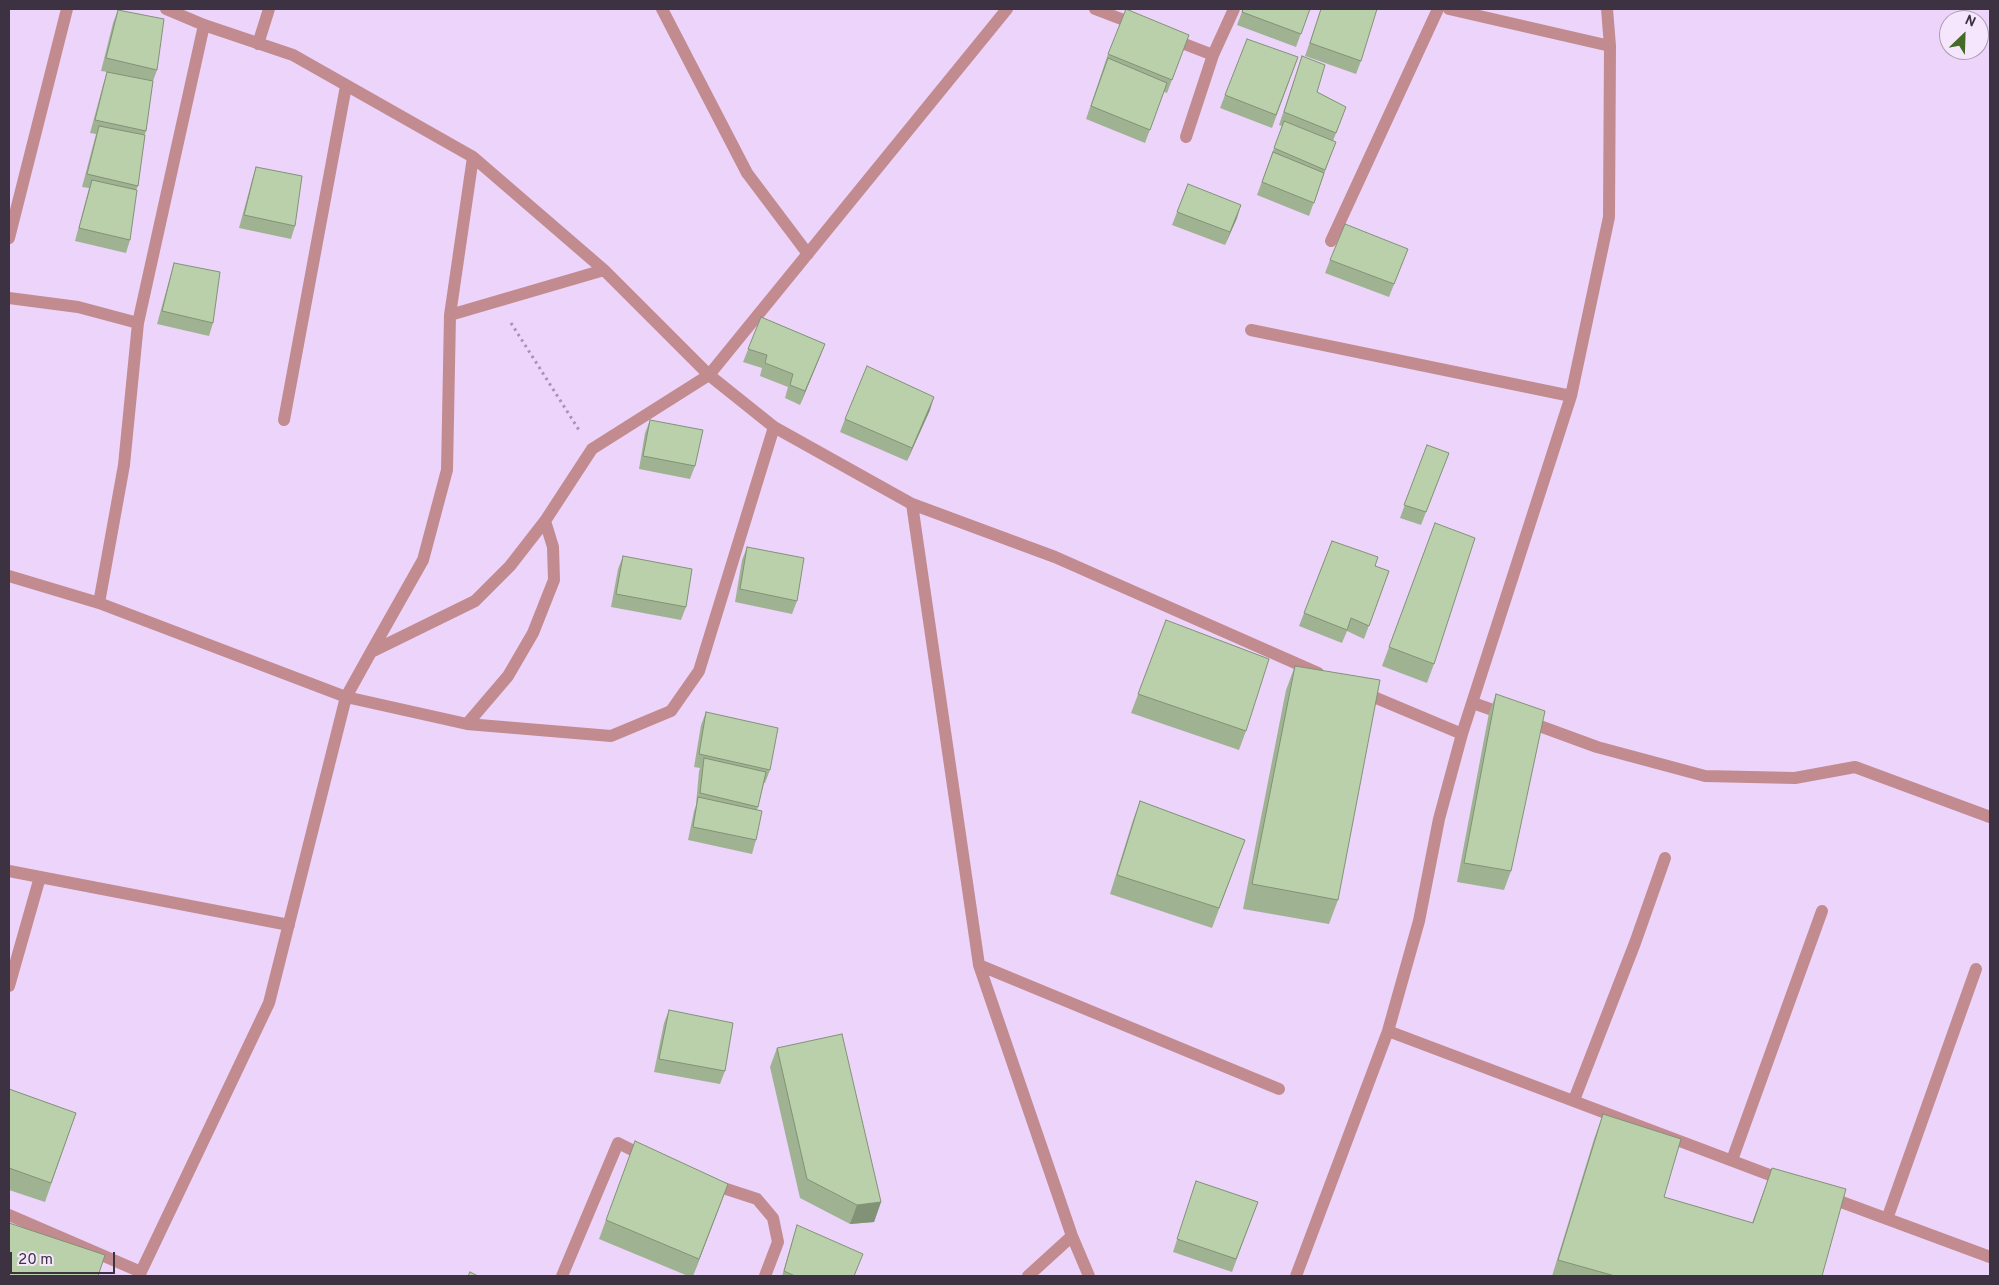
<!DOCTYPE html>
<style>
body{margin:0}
#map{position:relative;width:1999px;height:1285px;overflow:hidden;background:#edd4fb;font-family:Overpass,sans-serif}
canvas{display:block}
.frame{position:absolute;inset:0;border:10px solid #3c3241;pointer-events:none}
.north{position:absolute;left:1939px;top:10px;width:50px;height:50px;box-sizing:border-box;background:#f5e6fd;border:1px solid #ab9eb2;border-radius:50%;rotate:24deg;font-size:14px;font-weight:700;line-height:20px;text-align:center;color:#3c3241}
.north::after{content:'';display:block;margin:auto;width:18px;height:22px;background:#446b26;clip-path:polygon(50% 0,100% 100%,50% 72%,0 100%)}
.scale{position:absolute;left:10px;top:1252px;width:105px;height:22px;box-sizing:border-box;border:2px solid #3c3241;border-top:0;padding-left:6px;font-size:15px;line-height:18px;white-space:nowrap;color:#3c3241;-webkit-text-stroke:4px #f5e6fd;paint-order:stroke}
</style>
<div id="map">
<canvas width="1999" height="1285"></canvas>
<div class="frame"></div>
<div class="north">N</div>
<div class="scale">20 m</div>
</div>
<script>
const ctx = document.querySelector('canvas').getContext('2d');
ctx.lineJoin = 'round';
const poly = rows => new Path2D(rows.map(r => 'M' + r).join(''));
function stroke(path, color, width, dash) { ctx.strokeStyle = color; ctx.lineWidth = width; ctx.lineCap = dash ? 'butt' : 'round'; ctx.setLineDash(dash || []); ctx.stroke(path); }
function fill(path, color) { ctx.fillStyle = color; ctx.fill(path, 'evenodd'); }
const path = poly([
 [511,323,579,430]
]);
const minor = poly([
 [166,9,204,25,293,55,473,157,604,270,709,375,774,427,912,504,1055,557,1318,673],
 [662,9,747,173,808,254],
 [1095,9,1137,25],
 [1449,9,1610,46],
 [1169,38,1213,55,1234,9],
 [258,44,269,9],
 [1186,137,1213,55],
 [9,238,67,9],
 [1331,241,1438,9],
 [9,298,78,307,138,323,124,465,99,603],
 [450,315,604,270],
 [138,323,204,25],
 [1251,330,1571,396],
 [284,420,346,86],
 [912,504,979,965,1072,1236,1089,1276],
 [9,576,99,603,346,697,467,724,611,736,671,711,699,671,774,427],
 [371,652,423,560,447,470,450,315,473,157],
 [1362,692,1462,734],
 [1473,703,1507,715],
 [1526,721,1597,747,1705,776,1795,778,1855,767,1990,817],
 [467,724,508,676,533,633,554,580,553,547,545,521],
 [9,871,289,925],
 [979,965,1279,1089],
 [9,986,40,877],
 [1388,1031,1783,1180],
 [1574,1100,1635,943,1665,858],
 [1732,1160,1822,911],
 [711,1184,757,1199,773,1218,778,1242,765,1276],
 [1828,1197,1990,1257],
 [9,1215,141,1272],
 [1887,1219,1976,969],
 [139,1276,269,1003,346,697,371,652,475,601,510,566,545,521,592,449,709,375,1007,9],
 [562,1276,618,1143,646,1157],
 [1028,1276,1072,1236],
 [1296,1276,1388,1031,1419,921,1439,819,1462,734,1571,396,1609,217,1610,46,1607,9]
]);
const wall = poly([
 [1243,9,1310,9,1296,47,1237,25],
 [1321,9,1361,61,1356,74,1305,56],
 [118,10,157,70,153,81,146,131,144,137,138,186,136,190,130,240,126,253,75,241,89,188,82,187,96,134,90,133,103,85,107,72,108,72,101,71,113,23],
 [1189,35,1167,93,1164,92,1145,143,1086,119,1108,54],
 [1302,56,1317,92,1346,107,1333,141,1331,155,1309,216,1257,195,1282,126,1279,125],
 [1298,57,1272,128,1220,108,1225,95],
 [256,167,295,226,291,239,239,228,252,180],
 [1188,184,1237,218,1225,245,1172,225],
 [1408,249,1389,297,1325,273,1330,260],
 [174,263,213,323,209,336,157,324,170,277],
 [761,317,825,344,800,405,785,398,788,387,760,376,762,368,743,362],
 [930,410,907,461,840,432,845,419],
 [650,420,695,466,690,479,639,469,645,433],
 [1427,445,1449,453,1421,525,1400,518],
 [1435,523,1434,664,1427,683,1382,666],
 [1332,541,1375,566,1389,571,1364,639,1347,631,1342,643,1299,626],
 [747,547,797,601,792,614,735,602,742,560],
 [623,556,686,607,681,620,611,607,618,569],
 [1166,620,1246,731,1239,750,1131,713],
 [1295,666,1338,900,1329,924,1243,909,1286,690],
 [1496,694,1511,871,1504,890,1457,882,1489,713],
 [706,712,770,770,765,783,764,783,757,810,756,840,752,854,688,840,694,811,696,805,699,771,700,768,694,767,701,725],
 [1140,801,1245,840,1212,928,1110,894,1133,820],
 [669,1010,725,1071,720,1084,654,1072,664,1023],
 [777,1048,881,1202,874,1222,850,1224,800,1198,770,1067],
 [9,1089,76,1113,45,1202,9,1190],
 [1603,1114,1664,1197,1752,1223,1772,1168,1822,1276,1552,1276,1594,1139],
 [635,1141,728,1184,693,1276,688,1276,599,1239],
 [1196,1181,1258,1202,1232,1272,1173,1252],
 [797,1225,855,1276,782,1276,793,1238]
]);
const shadedWall = poly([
 [1241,205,1237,218,1225,245,1230,232],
 [825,344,820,357,800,405,805,391],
 [934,397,930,410,907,461,912,448],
 [728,1184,721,1203,693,1276,699,1259],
 [881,1202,874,1222,850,1224,857,1205]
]);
const building = poly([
 [1126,9,1189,35,1172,80,1108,54,1126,9],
 [1243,9,1310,9,1301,34,1242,12,1243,9],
 [1321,9,1377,9,1361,61,1310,43,1321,9],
 [118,10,164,19,157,70,106,58,118,10],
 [1247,39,1298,57,1276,115,1225,95,1247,39],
 [1302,56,1325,65,1317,92,1346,107,1336,133,1284,112,1302,56],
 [1108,58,1167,83,1150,130,1091,106,1108,58],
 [107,72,153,81,146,131,95,120,107,72],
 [1284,121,1336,142,1325,170,1274,148,1284,121],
 [99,126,145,135,138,186,87,174,99,126],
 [1273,152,1324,173,1314,203,1262,182,1273,152],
 [256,167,302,176,295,226,244,215,256,167],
 [92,180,137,190,130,240,79,228,92,180],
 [1188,184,1241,205,1230,232,1177,212,1188,184],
 [1345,224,1408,249,1394,284,1330,260,1345,224],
 [174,263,220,272,213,323,162,311,174,263],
 [761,317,825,344,805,391,790,385,793,374,765,363,767,355,748,349,761,317],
 [867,366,934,397,912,448,845,419,867,366],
 [650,420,703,430,695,466,643,456,650,420],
 [1427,445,1449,453,1426,512,1404,505,1427,445],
 [1435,523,1475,538,1434,664,1389,647,1435,523],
 [1332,541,1378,557,1375,566,1389,571,1369,626,1351,618,1347,630,1304,613,1332,541],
 [747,547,804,558,797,601,740,589,747,547],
 [623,556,692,569,686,607,616,594,623,556],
 [1166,620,1269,659,1246,731,1138,694,1166,620],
 [1295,666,1380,680,1338,900,1252,884,1295,666],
 [1496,694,1545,711,1511,871,1464,863,1496,694],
 [706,712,778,728,770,770,699,754,706,712],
 [704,758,766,772,758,807,700,793,704,758],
 [698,797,762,811,756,840,693,827,698,797],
 [1140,801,1245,840,1219,908,1117,875,1140,801],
 [669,1010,733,1023,725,1071,659,1059,669,1010],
 [842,1034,881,1202,857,1205,807,1179,777,1048,842,1034],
 [9,1089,76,1113,51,1183,9,1168,9,1089],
 [1603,1114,1681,1139,1664,1197,1753,1223,1772,1168,1846,1189,1822,1276,1615,1276,1558,1260,1603,1114],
 [635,1141,728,1184,699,1259,606,1220,635,1141],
 [1196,1181,1258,1202,1236,1259,1177,1239,1196,1181],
 [9,1223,105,1255,98,1276,9,1276,9,1223],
 [797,1225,863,1254,854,1276,795,1276,784,1271,797,1225],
 [470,1272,478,1276,468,1276,470,1272]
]);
stroke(path, '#a593b0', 3, [2.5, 4]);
stroke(minor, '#c28b8f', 12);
fill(wall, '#9fb392');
fill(shadedWall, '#829277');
fill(building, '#b9d0aa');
stroke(building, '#829277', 1);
</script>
